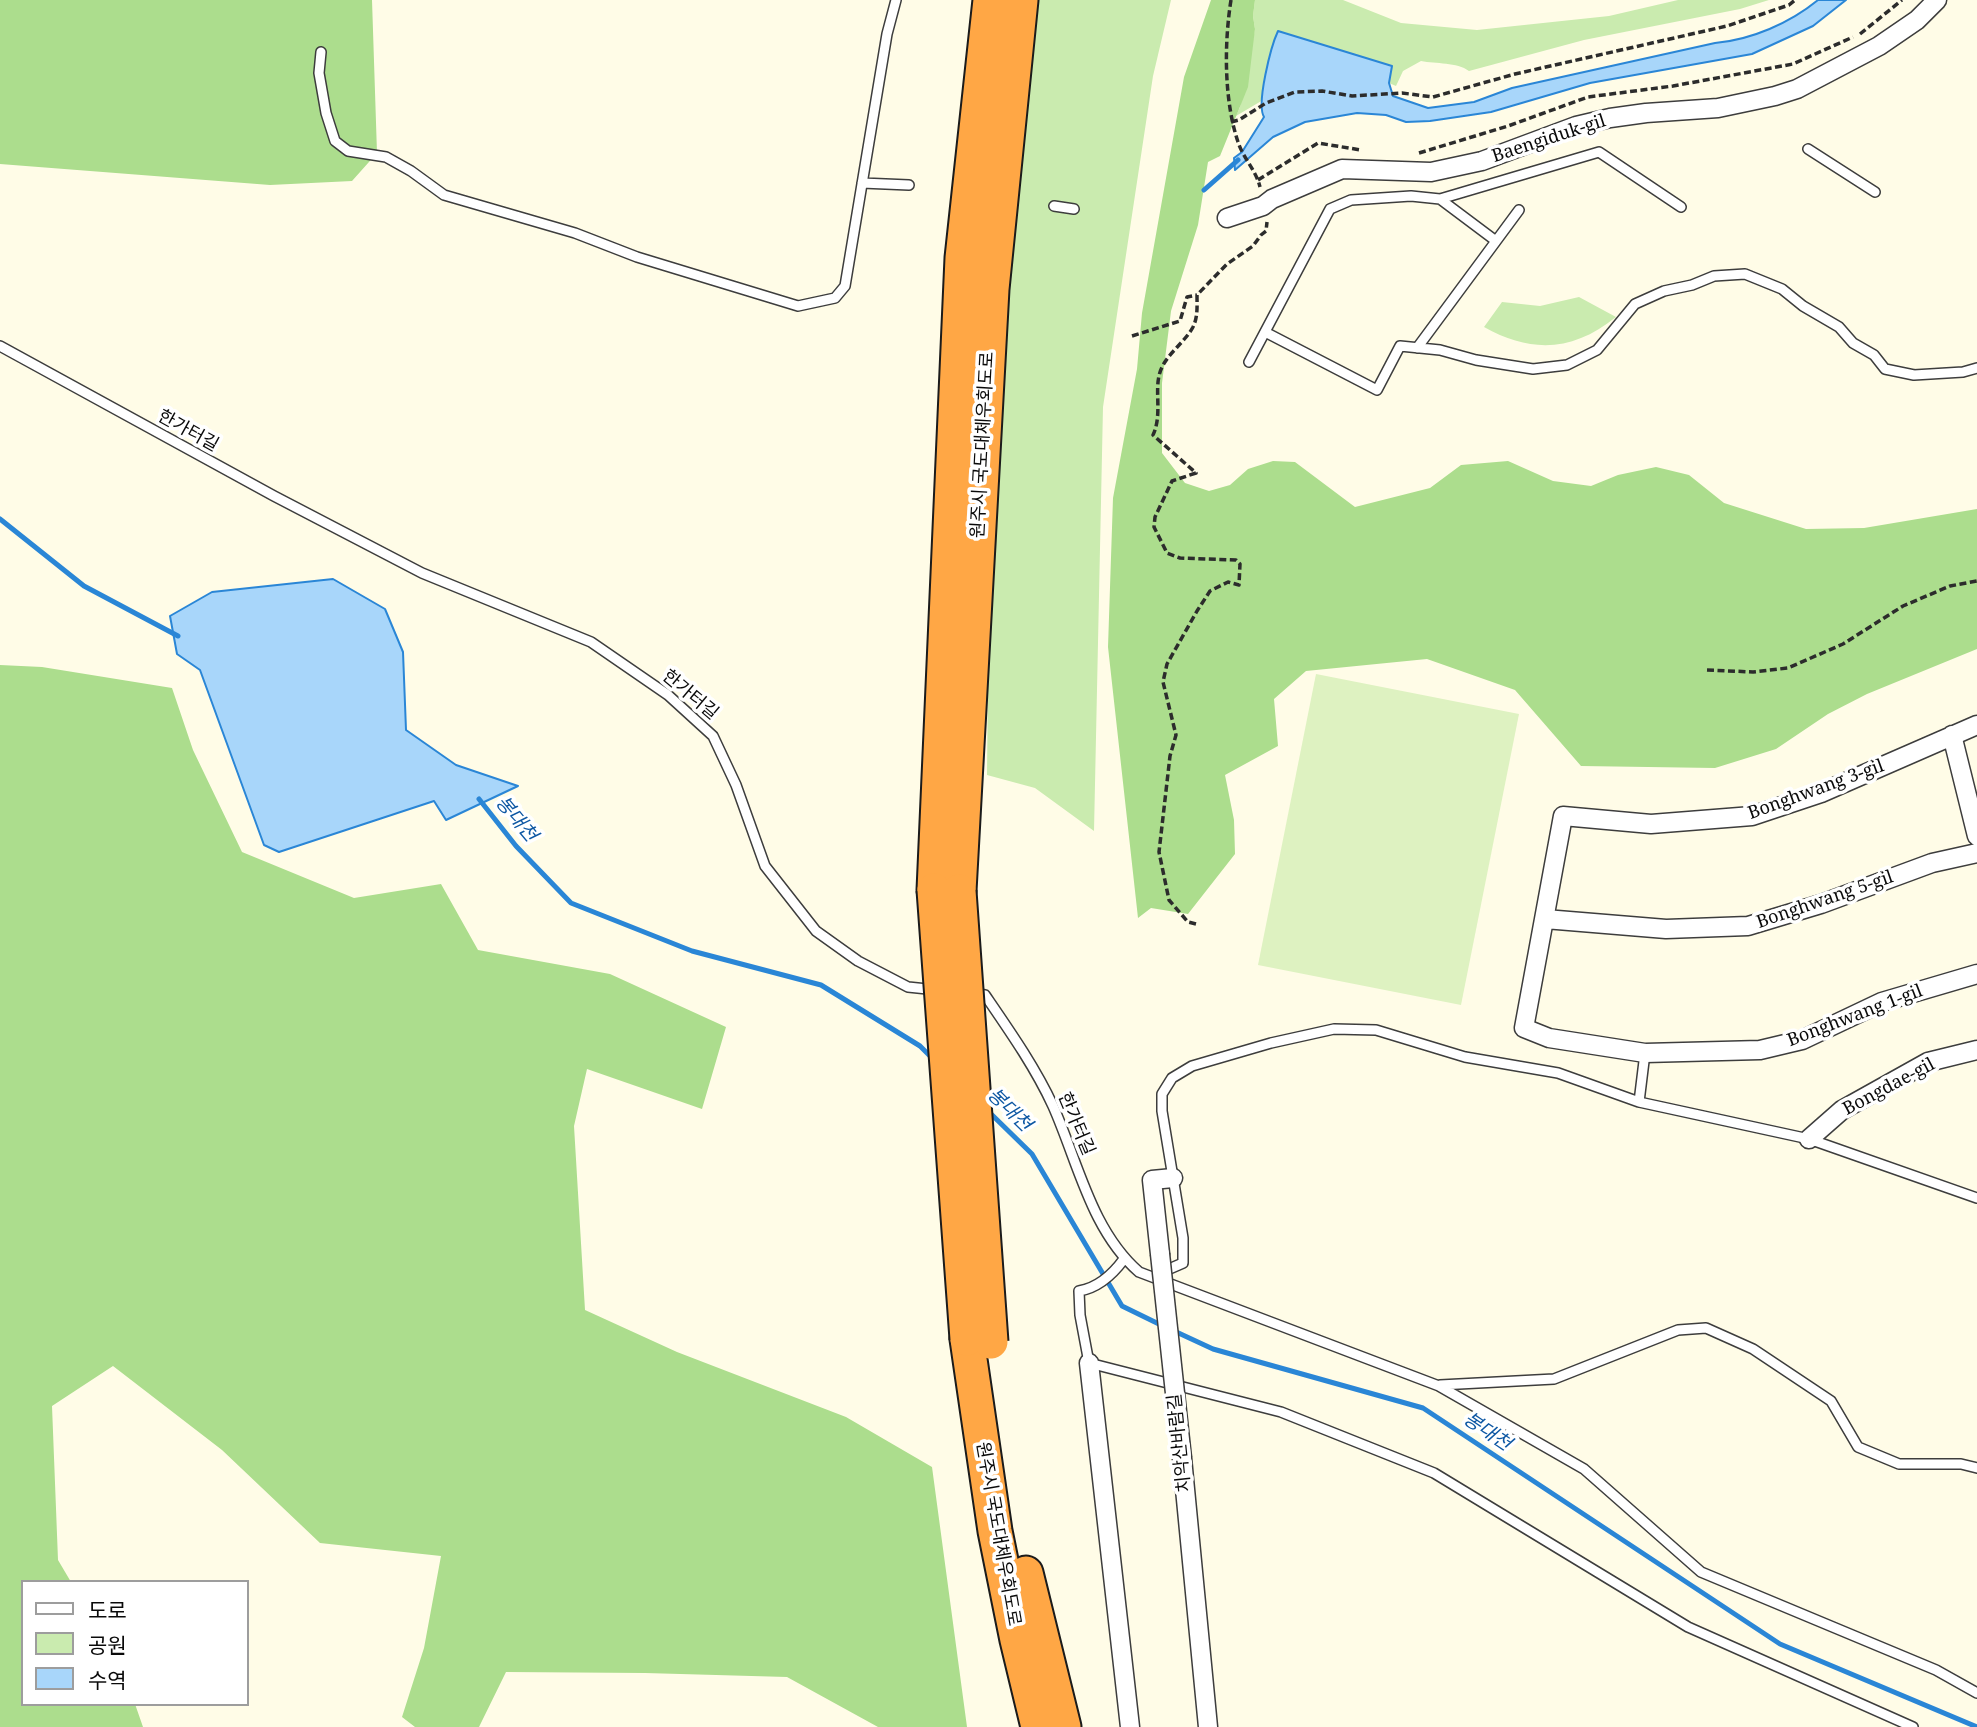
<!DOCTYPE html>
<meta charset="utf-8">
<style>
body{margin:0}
#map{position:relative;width:1977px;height:1727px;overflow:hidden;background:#fffce7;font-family:"Noto Serif","Noto Sans KR",serif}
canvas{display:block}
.legend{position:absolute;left:21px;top:1580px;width:228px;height:126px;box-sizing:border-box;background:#fff;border:2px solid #9d9d9d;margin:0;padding:9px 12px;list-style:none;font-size:21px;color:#0a0a0a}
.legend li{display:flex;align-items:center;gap:14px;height:35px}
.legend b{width:35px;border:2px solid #9d9d9d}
</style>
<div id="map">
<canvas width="1977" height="1727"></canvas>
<ul class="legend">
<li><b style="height:9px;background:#fff"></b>도로</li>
<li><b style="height:19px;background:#caebaf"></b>공원</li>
<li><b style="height:19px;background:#a8d6fa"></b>수역</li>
</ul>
</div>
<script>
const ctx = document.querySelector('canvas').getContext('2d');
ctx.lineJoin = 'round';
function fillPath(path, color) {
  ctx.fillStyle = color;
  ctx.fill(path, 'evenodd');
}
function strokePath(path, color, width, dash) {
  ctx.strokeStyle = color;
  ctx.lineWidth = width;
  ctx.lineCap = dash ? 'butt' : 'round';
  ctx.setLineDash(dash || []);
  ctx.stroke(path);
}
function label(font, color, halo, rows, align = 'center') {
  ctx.font = font + ' "Noto Serif","Noto Sans KR",serif';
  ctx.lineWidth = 7;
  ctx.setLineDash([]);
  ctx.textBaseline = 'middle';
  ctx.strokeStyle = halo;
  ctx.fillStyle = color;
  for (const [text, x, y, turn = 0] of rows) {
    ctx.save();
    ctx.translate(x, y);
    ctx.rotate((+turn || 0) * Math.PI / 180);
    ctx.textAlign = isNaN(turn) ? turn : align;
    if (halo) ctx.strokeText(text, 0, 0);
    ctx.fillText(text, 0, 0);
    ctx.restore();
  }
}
fillPath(new Path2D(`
 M 1030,0 L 1171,0 L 1153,76 L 1103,407 L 1094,831 L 1035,788 L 987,775 L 990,462 Z
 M 1255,0 L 1343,0 L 1401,23 L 1477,30 L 1609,16 L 1678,0 L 1769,0 L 1740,9 L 1584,40 L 1469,71 C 1457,62 1436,64 1421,61 L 1403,71 L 1396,86 L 1389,83 L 1263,100 L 1236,116 L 1240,107 L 1255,29 L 1253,16 Z
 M 1579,297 L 1616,317 C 1574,351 1532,354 1484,327 L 1502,302 L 1540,306 Z`), '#caebaf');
fillPath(new Path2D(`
 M 0,0 L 372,0 L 377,153 L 352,181 L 270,185 L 0,164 Z
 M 1211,0 L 1255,0 L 1253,16 L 1255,29 L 1248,87 L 1220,156 L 1208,162 L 1198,225 L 1171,311 L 1162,383 L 1162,453 L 1185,483 L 1209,491 L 1230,485 L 1248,469 L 1273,461 L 1295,462 L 1355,507 L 1430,488 L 1461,465 L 1508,461 L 1553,481 L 1591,486 L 1618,475 L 1656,467 L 1689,475 L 1724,503 L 1806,529 L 1864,528 L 1977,509 L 1977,649 L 1867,694 L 1828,714 L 1776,749 L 1715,768 L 1581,766 L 1515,690 L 1427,659 L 1306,671 L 1274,699 L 1278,746 L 1225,775 L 1234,820 L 1235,854 L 1188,914 L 1151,908 L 1138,918 L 1108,647 L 1113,498 L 1137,369 L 1142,313 L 1184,77 Z
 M 0,665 L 42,667 L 172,688 L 193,750 L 242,852 L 354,898 L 441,884 L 478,950 L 610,974 L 726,1027 L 702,1109 L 587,1069 L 574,1126 L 585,1310 L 677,1352 L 846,1417 L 932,1467 L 967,1727 L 878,1727 L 787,1677 L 645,1673 L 506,1672 L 479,1727 L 415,1727 L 402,1717 L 424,1648 L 441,1556 L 320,1543 L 222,1450 L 113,1366 L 52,1406 L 58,1560 L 71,1582 L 23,1582 L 23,1704 L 135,1704 L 143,1727 L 0,1727 Z`), '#acdd8d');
fillPath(new Path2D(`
 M 1316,674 L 1519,714 L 1461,1005 L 1258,965 Z`), '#def2c1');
const water = new Path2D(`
 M 1818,0 L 1846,0 L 1813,26 L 1752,54 L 1590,83 L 1491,112 L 1430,121 L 1406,122 L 1386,115 L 1357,113 L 1305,122 L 1273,137 L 1235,170 L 1234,158 L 1242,152 L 1264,117 C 1256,104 1271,46 1278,31 L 1392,66 L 1389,83 L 1393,96 L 1428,108 L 1474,102 L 1512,88 L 1715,43 C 1751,40 1790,23 1818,0 Z
 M 333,579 L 385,609 L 403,652 L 406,730 L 456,765 L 518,786 L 446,820 L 434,801 L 279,852 L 264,845 L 200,670 L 177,654 L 170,616 L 212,592 Z`);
fillPath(water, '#a8d6fa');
strokePath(water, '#2a86d6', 2);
strokePath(new Path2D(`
 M 1204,190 L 1238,160
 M 0,519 L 84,586 L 178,636
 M 479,799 L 516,846 L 571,903 L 692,951 L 821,985 L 920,1046 L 932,1058
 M 988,1111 L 1032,1154 L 1122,1306 L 1163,1326
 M 1172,1330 L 1213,1349 L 1423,1408 L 1780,1644 L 1977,1727`), '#2a86d6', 5);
const lane = new Path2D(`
 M 321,52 L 319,73 L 326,113 L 335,141 L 348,151 L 386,157 L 411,171 L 444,195 L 575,233 L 637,257 L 798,306 L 835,298 L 845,286 L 887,34 L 896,0
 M 1808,149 L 1875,192
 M 862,183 L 909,185
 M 1440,199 L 1496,241
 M 1054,206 L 1074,209
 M 1265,332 L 1377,390 L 1400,346 L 1440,350 L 1476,360 L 1533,369 L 1567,365 L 1597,350 L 1635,304 L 1664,291 L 1692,285 L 1714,276 L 1745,274 L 1782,289 L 1803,306 L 1839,327 L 1853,343 L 1874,355 L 1885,369 L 1914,375 L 1963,372 L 1977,368
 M 0,346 L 274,496 L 422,573 L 591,642 L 668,695 L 713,736 L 736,785 L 765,866 L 816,931 L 858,961 L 908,987 L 937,990
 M 1417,348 L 1519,210
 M 1249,362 L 1330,209 L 1351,200 L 1411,196 L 1440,199 L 1599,152 L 1681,207
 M 971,993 L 985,995 C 1009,1030 1035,1067 1053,1106 C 1078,1162 1091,1230 1139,1272 L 1439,1386 L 1584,1469 L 1701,1572 L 1936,1670 L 1977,1693
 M 1639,1102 L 1645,1053
 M 1124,1259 C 1113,1274 1097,1288 1079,1291 L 1080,1315 L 1089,1363 L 1281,1412 L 1434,1473 L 1688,1627 L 1913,1727
 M 1160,1273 L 1183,1263 L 1183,1238 L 1162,1111 L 1162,1094 L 1172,1078 L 1192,1066 L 1271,1043 L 1334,1029 L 1376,1030 L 1465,1057 L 1558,1073 L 1639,1102 L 1809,1139 L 1977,1198
 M 1440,1385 L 1554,1379 L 1678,1330 L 1706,1328 L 1753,1349 L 1831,1401 L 1858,1447 L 1899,1464 L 1961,1464 L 1977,1468`);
const street = new Path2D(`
 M 1227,218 L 1263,206 L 1272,199 L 1342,169 L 1431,172 L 1482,161 L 1576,126 L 1610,118 L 1646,113 L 1718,108 L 1775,96 L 1797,89 L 1879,46 L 1917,20 L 1937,0
 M 1977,725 L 1821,793 L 1752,816 L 1651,824 L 1563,816 L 1524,1028 L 1549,1038 L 1645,1053 L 1760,1050 L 1802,1040 L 1882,1002 L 1977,974
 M 1952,735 L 1977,836
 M 1545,919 L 1666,929 L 1748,926 L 1821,904 L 1932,863 L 1977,853
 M 1809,1139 L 1842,1110 L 1928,1062 L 1977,1050
 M 1160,1254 L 1152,1180 L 1173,1178
 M 1089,1363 L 1130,1727
 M 1182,1458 L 1208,1727`);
const highway = new Path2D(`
 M 934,890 L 962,258 L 990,0
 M 959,891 L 992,289 L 1021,0
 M 967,1339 L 995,1531 L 1017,1640 L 1038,1727
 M 1026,1573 L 1064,1727`);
strokePath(lane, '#3d3d3d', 12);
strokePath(street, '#3d3d3d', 21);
strokePath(highway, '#1b1b1b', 37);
strokePath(new Path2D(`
 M 1231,0 C 1224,44 1224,100 1238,142 C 1243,158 1256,170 1260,187
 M 1860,34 L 1902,0
 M 1231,122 L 1239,120 L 1266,103 L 1295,92 L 1322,91 L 1352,96 L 1402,93 L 1433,97 L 1515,74 L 1727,26 L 1789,5 L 1795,0
 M 1419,153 L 1508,126 L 1588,97 L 1673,86 L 1793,64 L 1853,37
 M 1258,180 L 1318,143 L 1361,150
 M 1132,336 L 1180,321 L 1187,297 L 1197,295
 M 1707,670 L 1753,672 L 1788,668 L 1843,644 L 1903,606 L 1950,586 L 1977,581
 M 1196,924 L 1188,922 L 1169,900 L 1159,852 L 1170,756 L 1176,735 L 1163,682 L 1167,664 L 1197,611 L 1210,591 L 1228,582 L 1239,585 L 1240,564 L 1236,560 L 1180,558 L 1167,553 L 1154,527 L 1155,517 L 1172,481 L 1196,473 L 1153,435 C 1162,416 1155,393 1159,376 C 1163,356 1184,344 1193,327 C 1198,317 1197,306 1197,295 L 1227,264 L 1253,246 L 1261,235 L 1266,231 L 1267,222`), '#2c2c2c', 3.5, [7, 3.5]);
strokePath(lane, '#fff', 9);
strokePath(street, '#fff', 18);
strokePath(highway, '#ffa745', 33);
const streetBridge = new Path2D(`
 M 1160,1254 L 1182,1458`);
const highwayBridge = new Path2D(`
 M 934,890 L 967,1339
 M 959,891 L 991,1342`);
strokePath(streetBridge, '#3d3d3d', 21, []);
strokePath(highwayBridge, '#1b1b1b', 37, []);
strokePath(streetBridge, '#fff', 18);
strokePath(highwayBridge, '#ffa745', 33);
label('18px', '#0a0a0a', '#fff', [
 ["Baengiduk-gil",1549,139,-18],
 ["한가터길",188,431,29],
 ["원주시 국도대체우회도로",983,445,-87],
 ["한가터길",690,695,40],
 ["Bonghwang 3-gil",1816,790,-20],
 ["Bonghwang 5-gil",1825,900,-19],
 ["Bonghwang 1-gil",1855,1016,-21],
 ["Bongdae-gil",1889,1087,-28],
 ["한가터길",1076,1124,67],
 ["치악산바람길",1180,1443,-96],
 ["원주시 국도대체우회도로",998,1534,80]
]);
label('italic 19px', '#0d57a3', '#fff', [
 ["봉대천",516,819,50],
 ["봉대천",1009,1110,44],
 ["봉대천",1487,1432,34]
]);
</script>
